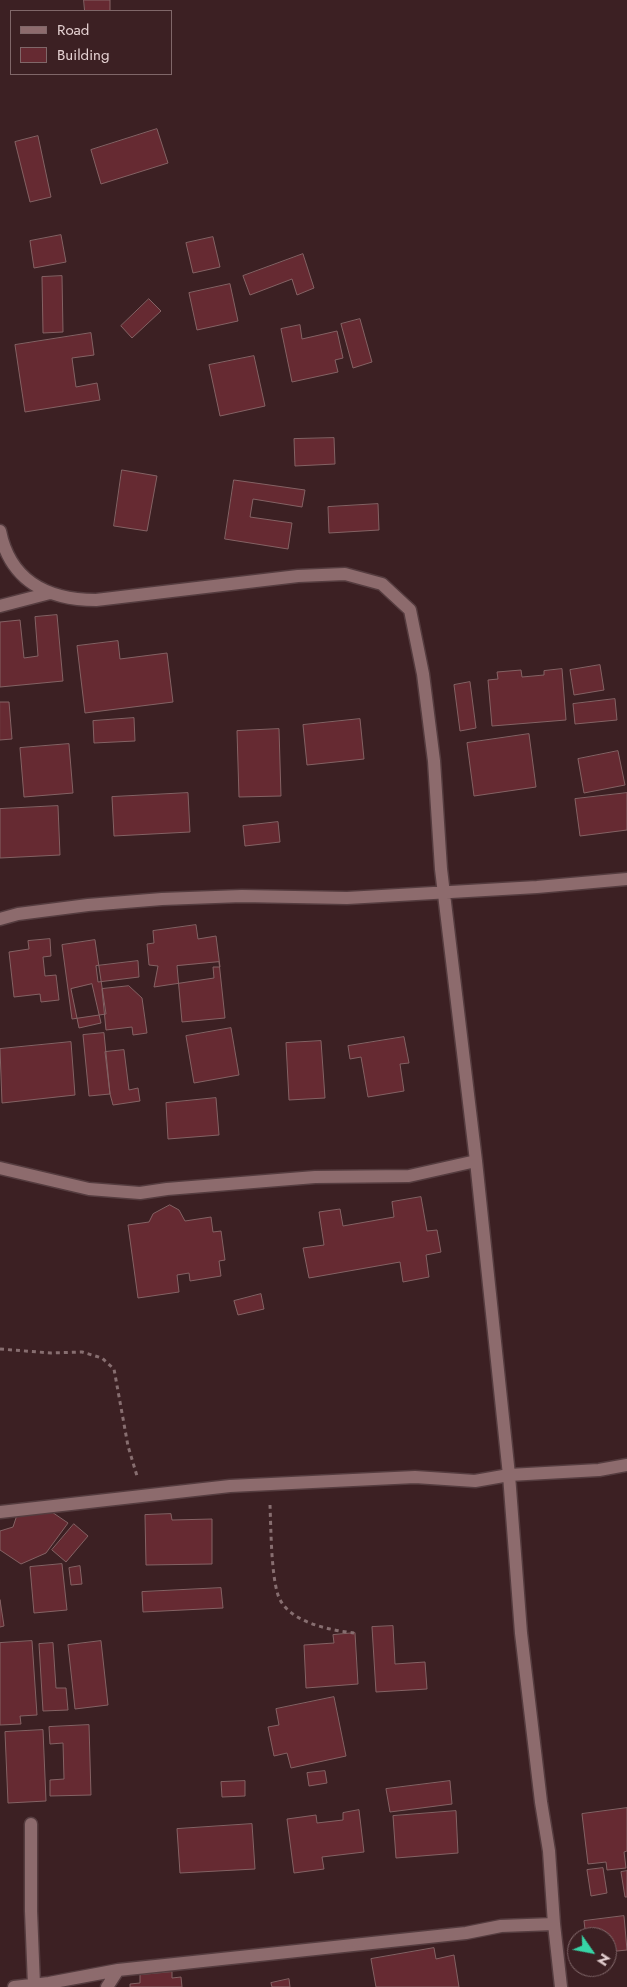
<!DOCTYPE html>
<style>
body{margin:0}
#map{position:relative;width:627px;height:1987px;overflow:hidden;background:#3c2023;font-family:Jost,sans-serif}
canvas{display:block}
.legend{position:absolute;left:10px;top:10px;width:162px;height:65px;box-sizing:border-box;background:#3c2023;border:1px solid #806769;margin:0;padding:6px 9px;list-style:none;font-size:15px;color:#e5d1d2}
.legend li{display:flex;align-items:center;gap:10px;height:25px}
.legend b{width:25px;border:1px solid #806769}
.north{position:absolute;left:567px;top:1927px;width:50px;height:50px;box-sizing:border-box;background:#3c2023;border:1px solid #806769;border-radius:50%;rotate:123deg;font-size:14px;font-weight:700;line-height:20px;text-align:center;color:#e5d1d2}
.north::after{content:'';display:block;margin:auto;width:18px;height:22px;background:#37d4a6;clip-path:polygon(50% 0,100% 100%,50% 72%,0 100%)}
</style>
<div id="map">
<canvas width="627" height="1987"></canvas>
<ul class="legend">
<li><b style="height:6px;background:#8d6b6d"></b>Road</li>
<li><b style="height:14px;background:#662a32"></b>Building</li>
</ul>
<div class="north">N</div>
</div>
<script>
const ctx = document.querySelector('canvas').getContext('2d');
ctx.lineJoin = 'round';
function fillPath(path, color) {
  ctx.fillStyle = color;
  ctx.fill(path, 'evenodd');
}
function strokePath(path, color, width, dash) {
  ctx.strokeStyle = color;
  ctx.lineWidth = width;
  ctx.lineCap = dash ? 'butt' : 'round';
  ctx.setLineDash(dash || []);
  ctx.stroke(path);
}
const building = new Path2D(`
 M 84,0 L 110,0 L 110,11 L 85,11 Z
 M 157,129 L 168,163 L 101,184 L 91,150 Z
 M 38,136 L 51,197 L 30,202 L 15,142 Z
 M 61,235 L 66,262 L 34,268 L 30,241 Z
 M 213,237 L 220,267 L 193,273 L 186,243 Z
 M 303,254 L 314,288 L 297,295 L 292,279 L 250,295 L 243,276 Z
 M 62,276 L 63,332 L 43,333 L 42,277 Z
 M 230,284 L 238,321 L 197,330 L 189,293 Z
 M 149,299 L 161,311 L 132,338 L 121,326 Z
 M 360,319 L 372,362 L 353,368 L 341,324 Z
 M 300,325 L 302,339 L 337,331 L 343,358 L 335,360 L 338,372 L 292,382 L 281,329 Z
 M 91,333 L 94,355 L 72,358 L 76,387 L 97,383 L 100,400 L 25,412 L 15,345 Z
 M 254,356 L 265,406 L 220,416 L 209,365 Z
 M 334,438 L 335,464 L 295,466 L 294,439 Z
 M 122,470 L 157,476 L 147,531 L 114,526 Z
 M 234,480 L 305,490 L 302,507 L 253,499 L 250,517 L 292,523 L 288,549 L 225,539 Z
 M 378,504 L 379,530 L 329,533 L 328,507 Z
 M 57,615 L 63,681 L 0,687 L 0,622 L 20,620 L 24,658 L 38,656 L 35,617 Z
 M 118,641 L 120,659 L 167,653 L 173,702 L 85,713 L 77,646 Z
 M 600,665 L 604,690 L 574,695 L 570,670 Z
 M 562,669 L 566,720 L 492,726 L 488,680 L 498,679 L 497,672 L 521,670 L 522,677 L 544,675 L 544,671 Z
 M 470,682 L 476,728 L 460,731 L 454,685 Z
 M 615,699 L 617,720 L 575,724 L 573,704 Z
 M 0,702 L 9,702 L 12,739 L 0,740 Z
 M 134,718 L 135,741 L 94,743 L 93,721 Z
 M 360,719 L 364,759 L 307,765 L 303,725 Z
 M 279,729 L 281,796 L 239,797 L 237,731 Z
 M 529,734 L 536,787 L 474,796 L 467,743 Z
 M 69,744 L 73,793 L 24,797 L 20,748 Z
 M 618,751 L 625,785 L 584,793 L 578,759 Z
 M 188,793 L 190,832 L 114,836 L 112,797 Z
 M 627,793 L 627,830 L 580,836 L 575,799 Z
 M 58,806 L 60,855 L 0,858 L 0,809 Z
 M 278,822 L 280,842 L 245,846 L 243,826 Z
 M 196,925 L 198,939 L 216,936 L 220,967 L 213,967 L 214,978 L 154,987 L 158,966 L 149,965 L 147,944 L 154,943 L 153,931 Z
 M 50,939 L 51,956 L 43,957 L 45,976 L 56,975 L 59,1000 L 41,1002 L 40,994 L 14,997 L 9,952 L 29,949 L 28,941 Z
 M 95,940 L 106,1014 L 72,1019 L 62,945 Z
 M 138,961 L 139,977 L 98,982 L 96,966 Z
 M 219,962 L 225,1018 L 182,1022 L 177,966 Z
 M 92,984 L 101,1023 L 79,1028 L 71,989 Z
 M 129,986 L 142,998 L 147,1033 L 133,1035 L 132,1027 L 106,1030 L 102,989 Z
 M 231,1028 L 239,1075 L 194,1083 L 186,1036 Z
 M 104,1033 L 110,1094 L 89,1096 L 83,1035 Z
 M 404,1037 L 409,1063 L 400,1064 L 404,1091 L 368,1097 L 361,1057 L 350,1059 L 348,1046 Z
 M 321,1041 L 325,1098 L 289,1100 L 286,1043 Z
 M 71,1042 L 75,1095 L 2,1103 L 0,1049 Z
 M 124,1050 L 129,1090 L 138,1088 L 140,1101 L 113,1105 L 110,1094 L 105,1052 Z
 M 216,1098 L 219,1135 L 168,1139 L 166,1103 Z
 M 421,1197 L 427,1231 L 437,1230 L 441,1252 L 426,1255 L 429,1277 L 403,1282 L 400,1262 L 309,1278 L 303,1248 L 324,1245 L 319,1212 L 340,1209 L 343,1226 L 394,1217 L 392,1202 Z
 M 170,1205 L 179,1210 L 185,1221 L 211,1217 L 213,1232 L 221,1231 L 225,1260 L 219,1261 L 221,1276 L 190,1281 L 189,1273 L 177,1275 L 179,1292 L 138,1298 L 128,1225 L 149,1222 L 153,1214 Z
 M 261,1294 L 264,1309 L 238,1315 L 234,1301 Z
 M 46,1508 L 68,1523 L 46,1553 L 21,1564 L 0,1550 L 0,1531 L 13,1527 L 17,1515 Z
 M 171,1514 L 172,1520 L 212,1519 L 212,1564 L 146,1565 L 145,1515 Z
 M 74,1524 L 88,1536 L 66,1562 L 52,1550 Z
 M 62,1564 L 67,1610 L 34,1613 L 30,1567 Z
 M 80,1566 L 82,1584 L 71,1585 L 69,1568 Z
 M 221,1588 L 223,1608 L 143,1612 L 142,1592 Z
 M 0,1600 L 4,1626 L 0,1627 Z
 M 393,1626 L 395,1664 L 425,1662 L 427,1689 L 376,1692 L 372,1627 Z
 M 355,1633 L 358,1684 L 306,1688 L 304,1645 L 334,1643 L 333,1635 Z
 M 32,1641 L 37,1715 L 20,1716 L 21,1724 L 0,1725 L 0,1643 Z
 M 101,1641 L 108,1705 L 75,1709 L 68,1645 Z
 M 53,1643 L 56,1688 L 66,1688 L 68,1710 L 43,1711 L 39,1644 Z
 M 334,1697 L 346,1756 L 291,1768 L 287,1753 L 274,1756 L 268,1727 L 279,1725 L 276,1709 Z
 M 89,1725 L 91,1795 L 50,1796 L 50,1780 L 64,1779 L 63,1743 L 50,1744 L 49,1727 Z
 M 43,1730 L 46,1801 L 8,1803 L 5,1732 Z
 M 325,1771 L 327,1783 L 309,1786 L 307,1773 Z
 M 245,1781 L 245,1796 L 222,1797 L 221,1782 Z
 M 450,1781 L 452,1804 L 390,1812 L 386,1789 Z
 M 627,1808 L 627,1851 L 624,1852 L 626,1868 L 607,1870 L 606,1862 L 588,1864 L 582,1814 Z
 M 359,1810 L 364,1852 L 322,1857 L 324,1869 L 294,1873 L 287,1819 L 316,1815 L 317,1823 L 343,1820 L 343,1813 Z
 M 456,1811 L 458,1853 L 396,1858 L 393,1816 Z
 M 252,1824 L 255,1869 L 180,1873 L 177,1829 Z
 M 603,1868 L 607,1893 L 591,1896 L 587,1870 Z
 M 627,1871 L 627,1897 L 625,1897 L 621,1872 Z
 M 624,1916 L 627,1950 L 607,1952 L 607,1937 L 586,1937 L 584,1921 Z
 M 434,1948 L 436,1959 L 454,1955 L 459,1987 L 376,1987 L 371,1959 Z
 M 172,1972 L 172,1978 L 181,1977 L 182,1987 L 130,1987 L 130,1984 L 140,1983 L 140,1975 Z
 M 289,1979 L 290,1987 L 272,1987 L 271,1983 Z`);
fillPath(building, '#662a32');
strokePath(building, '#846264', 1);
const minor = new Path2D(`
 M 0,531 C 10,581 48,600 96,600 L 298,576 L 345,574 L 382,584 L 410,610 L 423,674 L 434,761 L 441,869 L 476,1161 L 509,1475 L 521,1633 L 541,1802 L 549,1851 L 554,1924 L 561,1987
 M 0,606 L 50,593
 M 0,919 L 18,914 L 88,905 L 162,899 L 242,896 L 347,898 L 537,887 L 627,879
 M 0,1168 L 89,1189 L 140,1193 L 167,1189 L 315,1177 L 409,1176 L 476,1161
 M 0,1512 L 230,1486 L 415,1477 L 475,1481 L 509,1475 L 599,1470 L 627,1465
 M 31,1824 L 31,1911 L 34,1985
 M 14,1987 L 49,1983 L 118,1970 L 419,1938 L 466,1933 L 501,1926 L 554,1924
 M 107,1987 L 118,1970`);
strokePath(minor, '#553c3f', 15);
strokePath(new Path2D(`
 M 0,1349 L 51,1353 L 82,1352 L 102,1358 L 114,1369 L 128,1446 L 137,1476
 M 270,1505 C 271,1529 271,1573 278,1595 C 287,1622 329,1630 354,1633`), '#876e70', 3, [4, 4]);
strokePath(minor, '#8d6b6d', 12);
</script>
